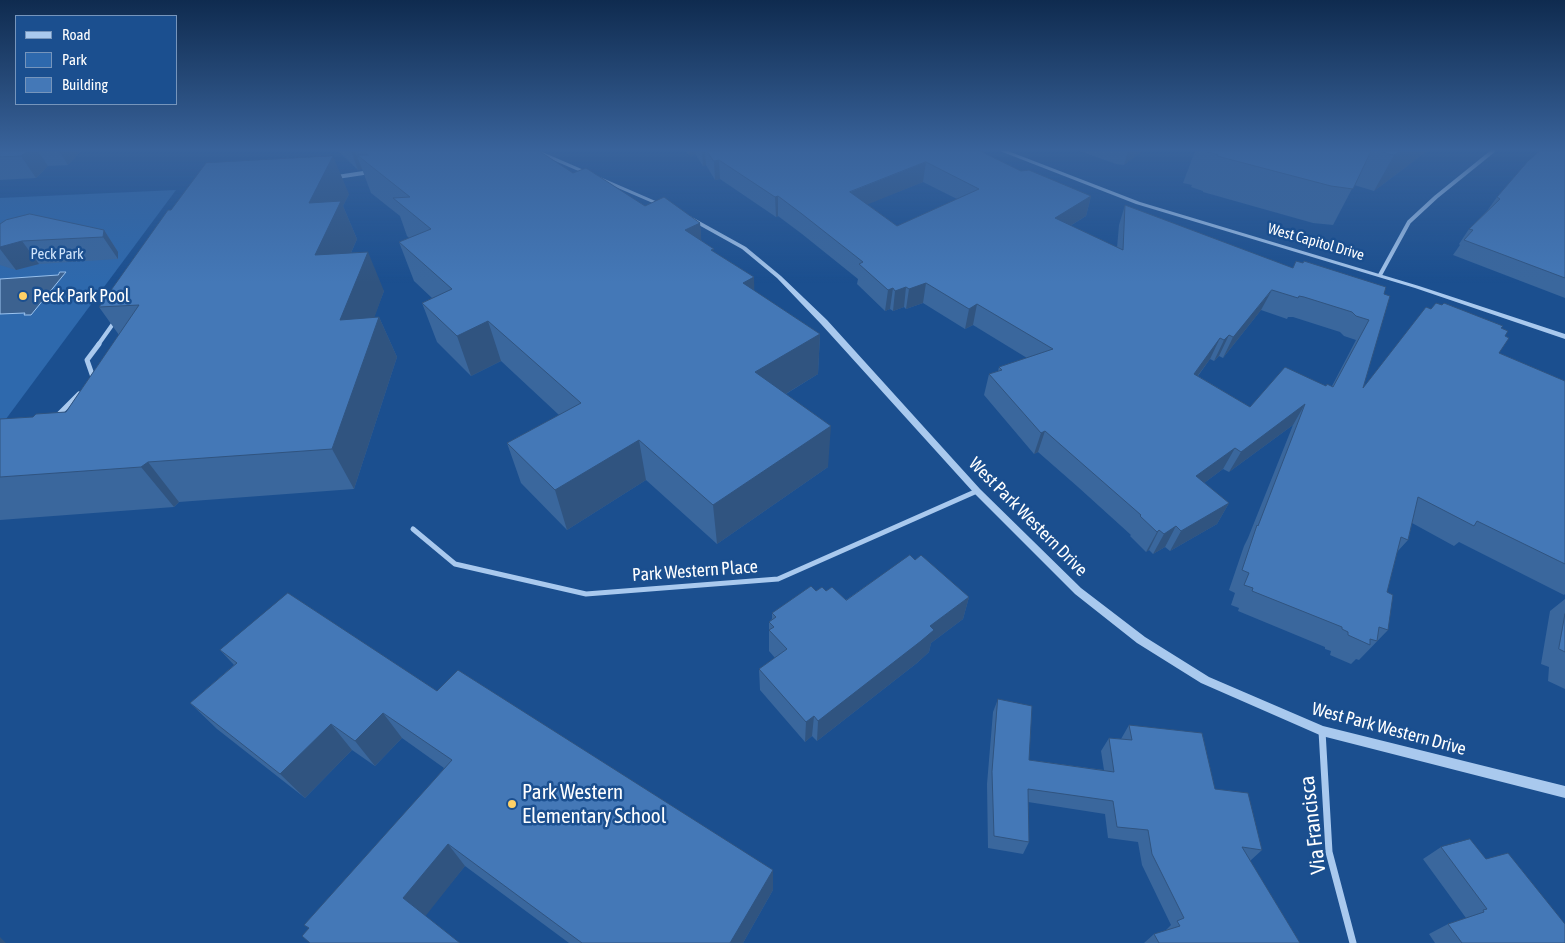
<!DOCTYPE html>
<style>
body{margin:0}
#map{position:relative;width:1565px;height:943px;overflow:hidden;background:#1b4f8f;font-family:"Asap Condensed",sans-serif}
canvas{display:block}
.legend{position:absolute;left:15px;top:15px;width:162px;height:90px;box-sizing:border-box;background:#1b4f8f;border:1px solid #7695bc;margin:0;padding:6px 9px;list-style:none;font-size:15px;color:#fff}
.legend li{display:flex;align-items:center;gap:10px;height:25px}
.legend b{width:25px;border:1px solid #7695bc}
</style>
<div id="map">
<canvas width="1565" height="943"></canvas>
<ul class="legend">
<li><b style="height:6px;background:#a9c9ee"></b>Road</li>
<li><b style="height:14px;background:#2e69ad"></b>Park</li>
<li><b style="height:14px;background:#4478b7"></b>Building</li>
</ul>
</div>
<script>
const ctx = document.querySelector('canvas').getContext('2d');
ctx.lineJoin = 'round';
function fillPath(path, color) {
  ctx.fillStyle = color;
  ctx.fill(path, 'evenodd');
}
function strokePath(path, color, width, dash) {
  ctx.strokeStyle = color;
  ctx.lineWidth = width;
  ctx.lineCap = dash ? 'butt' : 'round';
  ctx.setLineDash(dash || []);
  ctx.stroke(path);
}
function label(font, color, halo, rows, align = 'center') {
  ctx.font = font + ' "Asap Condensed",sans-serif';
  ctx.lineWidth = 5;
  ctx.setLineDash([]);
  ctx.textBaseline = 'middle';
  ctx.strokeStyle = halo;
  ctx.fillStyle = color;
  for (const [text, x, y, turn = 0] of rows) {
    ctx.save();
    ctx.translate(x, y);
    ctx.rotate((+turn || 0) * Math.PI / 180);
    ctx.textAlign = isNaN(turn) ? turn : align;
    if (halo) ctx.strokeText(text, 0, 0);
    ctx.fillText(text, 0, 0);
    ctx.restore();
  }
}
fillPath(new Path2D(`
 M 176,190 L 0,427 L 0,198 Z`), '#2e69ad');
const water = new Path2D(`
 M 60,272 L 66,272 L 31,315 L 24,315 L 25,313 L 0,314 L 0,279 L 58,275 Z`);
fillPath(water, '#3c6290');
strokePath(water, '#9cc4f0', 1);
strokePath(new Path2D(`
 M 337,177 L 370,172
 M 1380,275 L 1409,222 L 1436,197 L 1493,151
 M 98,345 L 115,321`), '#a9c9ee', 4);
strokePath(new Path2D(`
 M 94,380 L 87,360 L 99,344
 M 55,418 L 79,394
 M 413,529 L 455,564 L 586,594 L 778,579 L 977,491`), '#a9c9ee', 5);
strokePath(new Path2D(`
 M 1322,731 L 1329,852 L 1353,943`), '#a9c9ee', 7);
fillPath(new Path2D(`
 M 532,151 L 540,151 L 667,206 L 662,207 Z
 M 1000,151 L 1008,151 L 1140,202 L 1419,286 L 1565,334 L 1565,339 L 1415,288 L 1136,204 Z
 M 690,216 L 746,247 L 781,276 L 827,320 L 980,489 L 1081,588 L 1145,637 L 1209,677 L 1323,726 L 1565,786 L 1565,798 L 1322,736 L 1201,683 L 1137,643 L 1075,594 L 974,493 L 821,324 L 777,278 L 742,249 L 688,219 L 687,218 Z`), '#a9c9ee');
fillPath(new Path2D(`
 M 0,151 L 81,151 L 68,165 L 48,166 L 36,178 L 0,180 Z
 M 338,151 L 539,151 L 573,173 L 645,206 L 700,223 L 701,240 L 754,291 L 820,334 L 818,374 L 786,394 L 828,467 L 717,544 L 646,480 L 567,530 L 521,483 L 507,443 L 559,415 L 501,361 L 471,376 L 437,342 L 422,303 L 432,298 L 414,281 L 399,242 L 409,238 L 407,236 L 400,216 L 371,193 L 362,169 L 358,170 Z
 M 686,151 L 980,151 L 1021,171 L 1091,196 L 1086,216 L 1070,226 L 1117,248 L 1119,225 L 1125,205 L 1292,268 L 1384,294 L 1363,388 L 1431,309 L 1501,328 L 1505,336 L 1499,353 L 1565,381 L 1565,594 L 1564,595 L 1459,542 L 1454,546 L 1412,523 L 1408,540 L 1397,552 L 1387,592 L 1388,630 L 1359,660 L 1356,659 L 1351,664 L 1330,655 L 1331,651 L 1325,649 L 1325,647 L 1238,611 L 1239,608 L 1231,605 L 1235,593 L 1229,590 L 1244,546 L 1248,538 L 1293,425 L 1229,472 L 1223,469 L 1204,483 L 1229,503 L 1217,524 L 1170,551 L 1165,547 L 1153,554 L 1149,550 L 1146,552 L 1130,536 L 1131,535 L 1078,487 L 1038,452 L 1034,454 L 984,395 L 989,374 L 998,371 L 999,367 L 1027,358 L 973,325 L 965,329 L 923,303 L 906,309 L 904,307 L 893,311 L 890,309 L 885,311 L 857,284 L 858,279 L 802,234 L 778,216 L 776,217 L 720,179 L 715,180 L 706,165 L 703,166 L 696,155 L 689,156 ZM 923,182 L 957,199 L 897,226 L 867,204 ZM 1261,310 L 1287,319 L 1288,317 L 1293,317 L 1340,332 L 1344,336 L 1356,340 L 1332,386 L 1326,386 L 1250,407 L 1198,376 L 1210,359 L 1214,361 L 1219,356 L 1223,358 Z
 M 1079,151 L 1142,151 L 1124,165 L 1116,164 Z
 M 1195,151 L 1427,151 L 1374,191 L 1354,185 L 1333,225 L 1313,223 L 1203,192 L 1203,191 L 1191,187 L 1192,185 L 1183,183 Z
 M 1565,151 L 1565,298 L 1453,255 L 1460,245 L 1459,244 L 1469,229 L 1487,211 L 1497,197 Z
 M 349,194 L 343,206 L 357,239 L 351,253 L 384,291 L 374,317 L 379,317 L 397,357 L 354,489 L 179,502 L 174,507 L 0,520 L 0,419 L 33,417 L 66,412 L 119,335 L 99,307 L 171,210 Z
 M 0,224 L 104,230 L 118,252 L 118,259 L 39,264 L 16,270 L 0,265 Z
 M 915,560 L 969,597 L 963,619 L 931,643 L 929,652 L 917,663 L 817,741 L 812,736 L 805,742 L 760,690 L 759,669 L 775,658 L 769,651 L 769,622 L 772,619 L 772,613 L 816,591 L 826,591 L 846,600 Z
 M 1565,599 L 1565,689 L 1548,681 L 1549,667 L 1541,664 L 1550,611 Z
 M 220,650 L 437,691 L 773,870 L 773,890 L 743,943 L 569,943 L 465,866 L 425,915 L 310,943 L 444,768 L 402,738 L 375,766 L 352,750 L 305,798 L 217,729 L 190,703 L 234,665 Z
 M 998,699 L 1029,760 L 1104,770 L 1101,751 L 1109,738 L 1121,739 L 1129,725 L 1215,789 L 1262,850 L 1250,861 L 1300,943 L 1144,943 L 1154,934 L 1165,931 L 1171,925 L 1142,865 L 1138,842 L 1108,838 L 1105,814 L 1028,802 L 1029,842 L 1023,854 L 988,848 L 987,784 L 993,712 Z
 M 1441,847 L 1486,859 L 1565,943 L 1435,943 L 1429,934 L 1448,924 L 1466,918 L 1423,859 Z`), '#3a679d');
fillPath(new Path2D(`
 M 27,151 L 38,151 L 48,166 L 36,178 L 21,156 Z
 M 59,151 L 81,151 L 68,165 Z
 M 351,151 L 355,151 L 362,169 L 358,170 Z
 M 689,151 L 696,151 L 696,155 L 689,156 Z
 M 702,151 L 705,151 L 706,165 L 703,166 Z
 M 1128,151 L 1142,151 L 1124,165 Z
 M 1400,151 L 1427,151 L 1374,191 L 1394,155 Z
 M 333,156 L 349,194 L 343,206 L 357,239 L 333,294 L 315,255 L 309,203 Z
 M 719,160 L 720,179 L 715,180 L 714,161 Z
 M 926,162 L 923,182 L 849,212 L 850,192 Z
 M 778,196 L 778,216 L 776,217 L 775,197 Z
 M 1091,196 L 1086,216 L 1050,238 L 1055,218 Z
 M 700,223 L 703,262 L 685,230 Z
 M 104,230 L 118,252 L 118,259 L 103,237 Z
 M 22,241 L 39,264 L 16,270 L 0,249 L 0,247 Z
 M 368,252 L 384,291 L 359,360 L 340,320 Z
 M 754,277 L 755,317 L 743,283 Z
 M 926,283 L 923,303 L 906,309 L 909,289 Z
 M 906,287 L 904,307 L 893,311 L 895,291 Z
 M 893,288 L 890,309 L 885,311 L 888,290 Z
 M 1272,290 L 1261,310 L 1223,358 L 1233,337 Z
 M 977,304 L 973,325 L 965,329 L 969,309 Z
 M 379,317 L 397,357 L 354,489 L 332,449 Z
 M 488,321 L 501,361 L 471,376 L 457,336 Z
 M 820,334 L 818,374 L 756,412 L 755,372 Z
 M 1229,335 L 1219,356 L 1214,361 L 1224,340 Z
 M 1220,338 L 1210,359 L 1184,394 L 1194,374 Z
 M 1305,404 L 1293,425 L 1229,472 L 1241,452 Z
 M 831,426 L 828,467 L 717,544 L 713,505 Z
 M 1045,431 L 1038,452 L 1034,454 L 1041,433 Z
 M 639,440 L 646,480 L 567,530 L 555,490 Z
 M 1235,448 L 1223,469 L 1185,497 L 1196,476 Z
 M 148,462 L 179,502 L 174,507 L 141,467 Z
 M 1229,503 L 1217,524 L 1170,551 L 1181,531 Z
 M 1176,526 L 1165,547 L 1153,554 L 1164,534 Z
 M 1159,530 L 1149,550 L 1146,552 L 1157,532 Z
 M 969,597 L 963,619 L 931,643 L 929,652 L 917,663 L 817,741 L 818,721 L 930,626 Z
 M 383,713 L 402,738 L 375,766 L 355,741 Z
 M 814,716 L 812,736 L 805,742 L 806,722 Z
 M 331,724 L 352,750 L 305,798 L 280,774 Z
 M 448,844 L 465,866 L 424,918 L 403,898 Z
 M 773,870 L 773,890 L 743,943 L 730,943 Z
 M 0,937 L 6,943 L 0,943 Z`), '#305480');
const building = new Path2D(`
 M 0,151 L 27,151 L 21,156 L 0,157 Z
 M 364,151 L 539,151 L 573,173 L 586,168 L 645,206 L 664,197 L 700,223 L 685,230 L 714,249 L 711,250 L 754,277 L 743,283 L 820,334 L 755,372 L 831,426 L 713,505 L 639,440 L 555,490 L 507,443 L 581,403 L 488,321 L 457,336 L 422,303 L 452,289 L 399,242 L 431,229 L 393,198 L 410,197 L 357,155 L 368,155 Z
 M 707,151 L 980,151 L 1021,171 L 1029,170 L 1091,196 L 1055,218 L 1123,250 L 1125,205 L 1293,268 L 1296,261 L 1303,263 L 1304,261 L 1386,287 L 1384,294 L 1390,296 L 1363,388 L 1426,307 L 1431,309 L 1436,303 L 1442,305 L 1444,303 L 1503,326 L 1501,328 L 1508,331 L 1505,336 L 1509,338 L 1499,353 L 1565,381 L 1565,564 L 1477,521 L 1474,526 L 1418,497 L 1408,540 L 1401,537 L 1387,592 L 1393,595 L 1388,630 L 1379,627 L 1377,641 L 1370,639 L 1370,645 L 1348,635 L 1348,632 L 1342,629 L 1342,627 L 1252,591 L 1253,588 L 1244,585 L 1249,573 L 1242,570 L 1257,525 L 1258,526 L 1305,404 L 1241,452 L 1235,448 L 1196,476 L 1229,503 L 1181,531 L 1176,526 L 1164,534 L 1159,530 L 1157,532 L 1140,516 L 1141,515 L 1086,467 L 1045,431 L 1041,433 L 989,374 L 1002,370 L 999,367 L 1053,349 L 977,304 L 969,309 L 926,283 L 909,289 L 906,287 L 895,291 L 893,288 L 888,290 L 859,264 L 863,262 L 802,214 L 778,196 L 775,197 L 719,160 L 714,161 ZM 926,162 L 979,189 L 897,226 L 850,192 ZM 1272,290 L 1298,298 L 1299,296 L 1304,297 L 1352,312 L 1356,316 L 1369,320 L 1333,387 L 1327,384 L 1326,386 L 1285,367 L 1250,407 L 1194,374 L 1220,338 L 1224,340 L 1229,335 L 1233,337 Z
 M 1205,151 L 1371,151 L 1353,189 L 1331,186 L 1217,156 L 1218,155 Z
 M 1379,151 L 1400,151 L 1394,155 Z
 M 1540,151 L 1565,151 L 1565,278 L 1464,240 L 1473,230 L 1469,229 L 1500,199 L 1497,197 L 1528,161 Z
 M 333,156 L 309,203 L 341,201 L 315,255 L 368,252 L 340,320 L 379,317 L 332,449 L 148,462 L 141,467 L 0,477 L 0,419 L 33,417 L 36,414 L 66,412 L 139,305 L 99,307 L 168,210 L 171,210 L 206,163 Z
 M 30,214 L 104,230 L 103,237 L 22,241 L 0,247 L 0,224 L 6,220 Z
 M 910,555 L 915,560 L 921,555 L 969,597 L 930,626 L 934,630 L 921,641 L 818,721 L 814,716 L 806,722 L 759,669 L 787,649 L 769,630 L 774,627 L 769,622 L 776,617 L 772,613 L 811,586 L 816,591 L 822,587 L 826,591 L 832,587 L 846,600 Z
 M 288,593 L 437,691 L 458,670 L 773,870 L 730,943 L 582,943 L 448,844 L 403,898 L 460,943 L 310,943 L 302,936 L 309,928 L 304,925 L 452,760 L 383,713 L 355,741 L 331,724 L 280,774 L 190,703 L 237,663 L 220,650 Z
 M 1565,614 L 1565,652 L 1559,649 Z
 M 998,699 L 1032,706 L 1029,760 L 1114,772 L 1109,738 L 1132,740 L 1129,725 L 1202,733 L 1215,789 L 1248,793 L 1262,850 L 1242,847 L 1300,943 L 1159,943 L 1154,934 L 1180,926 L 1177,921 L 1184,918 L 1152,854 L 1148,830 L 1117,827 L 1113,801 L 1028,789 L 1029,842 L 994,836 L 992,772 Z
 M 1470,839 L 1486,859 L 1508,853 L 1565,924 L 1565,943 L 1462,943 L 1448,924 L 1484,912 L 1483,910 L 1487,909 L 1441,847 Z`);
fillPath(building, '#4478b7');
strokePath(building, '#305480', 1);
const sky = ctx.createLinearGradient(0, 0, 0, 283);
sky.addColorStop(0, '#0f2b4f');
sky.addColorStop(0.53, '#39639b');
sky.addColorStop(1, '#39639b00');
ctx.fillStyle = sky;
ctx.fillRect(0, 0, 1565, 283);
for (const [x, y, r, color] of [
 [23,296,5,"#ffd166"],
 [512,804,5,"#ffd166"]
]) {
  const dot = new Path2D();
  dot.arc(x, y, r, 0, 2 * Math.PI);
  ctx.fillStyle = color;
  ctx.fill(dot);
  strokePath(dot, '#1b4f8f', 2);
}
label('15px', '#fff', '#1b4f8f', [
 ["West Capitol Drive",1316,242,16]
]);
label('15px', '#cfe3fa', '#1b4f8f', [
 ["Peck Park",57,254]
]);
label('18px', '#fff', '#1b4f8f', [
 ["Peck Park Pool",33,296]
], 'left');
label('18px', '#fff', '#1b4f8f', [
 ["West Park Western Drive",1028,517,45],
 ["Park Western Place",695,571,-4],
 ["West Park Western Drive",1389,729,15]
]);
label('21px', '#fff', '#1b4f8f', [
 ["Park Western",522,792],
 ["Elementary School",522,816]
], 'left');
label('21px', '#fff', '#1b4f8f', [
 ["Via Francisca",1313,825,-97]
]);
</script>
